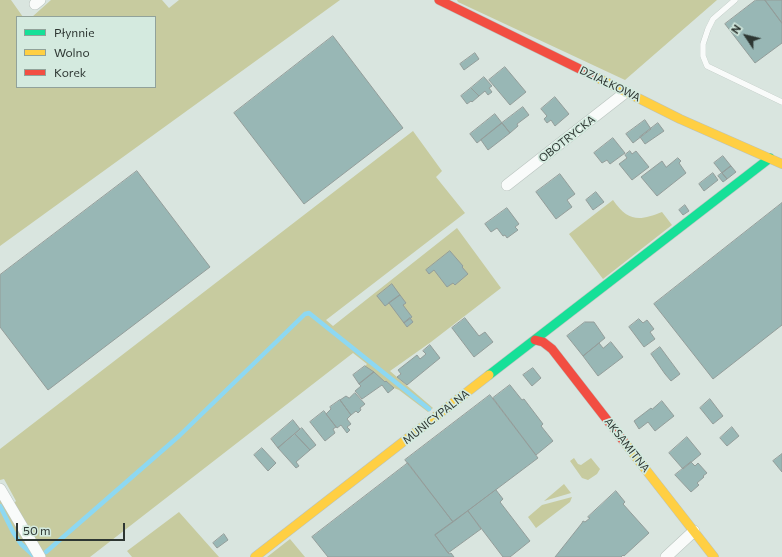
<!DOCTYPE html>
<meta charset="utf-8">
<style>
body{margin:0}
#map{position:relative;width:782px;height:557px;overflow:hidden;background:#d9e5df;font-family:Commissioner,sans-serif}
canvas{display:block}
.legend{position:absolute;left:16px;top:16px;width:140px;height:72px;box-sizing:border-box;background:#d4eadf;border:1px solid #91a29a;margin:0;padding:5px 7px;list-style:none;font-size:12px;color:#2d3632}
.legend li{display:flex;align-items:center;gap:8px;height:20px}
.legend b{width:20px;border:1px solid #91a29a}
.north{position:absolute;left:726px;top:16px;width:40px;height:40px;-webkit-text-stroke:3px #d4eadf;paint-order:stroke;rotate:305deg;font-size:11px;font-weight:700;line-height:16px;text-align:center;color:#2d3632}
.north::after{content:'';display:block;margin:auto;width:14px;height:18px;background:#2d3632;clip-path:polygon(50% 0,100% 100%,50% 72%,0 100%)}
.scale{position:absolute;left:16px;top:523px;width:109px;height:18px;box-sizing:border-box;border:2px solid #2d3632;border-top:0;padding-left:5px;font-size:12px;line-height:14px;white-space:nowrap;color:#2d3632;-webkit-text-stroke:3px #d4eadf;paint-order:stroke}
</style>
<div id="map">
<canvas width="782" height="557"></canvas>
<ul class="legend">
<li><b style="height:5px;background:#16e098"></b>Płynnie</li>
<li><b style="height:5px;background:#ffcf43"></b>Wolno</li>
<li><b style="height:5px;background:#f24e42"></b>Korek</li>
</ul>
<div class="north">N</div>
<div class="scale">50 m</div>
</div>
<script>
const ctx = document.querySelector('canvas').getContext('2d');
ctx.lineJoin = 'round';
function fillPath(path, color) {
  ctx.fillStyle = color;
  ctx.fill(path, 'evenodd');
}
function strokePath(path, color, width, dash) {
  ctx.strokeStyle = color;
  ctx.lineWidth = width;
  ctx.lineCap = dash ? 'butt' : 'round';
  ctx.setLineDash(dash || []);
  ctx.stroke(path);
}
function label(font, color, halo, rows, align = 'center') {
  ctx.font = font + ' Commissioner,sans-serif';
  ctx.lineWidth = 3.5;
  ctx.setLineDash([]);
  ctx.textBaseline = 'middle';
  ctx.strokeStyle = halo;
  ctx.fillStyle = color;
  for (const [text, x, y, turn = 0] of rows) {
    ctx.save();
    ctx.translate(x, y);
    ctx.rotate((+turn || 0) * Math.PI / 180);
    ctx.textAlign = isNaN(turn) ? turn : align;
    if (halo) ctx.strokeText(text, 0, 0);
    ctx.fillText(text, 0, 0);
    ctx.restore();
  }
}
fillPath(new Path2D(`
 M 0,0 L 11,0 L 23,17 L 17,17 L 17,87 L 155,87 L 155,17 L 32,17 L 51,0 L 162,0 L 169,8 L 179,0 L 340,0 L 0,246 Z
 M 457,0 L 717,0 L 625,80 L 458,2 Z
 M 413,131 L 442,171 L 436,177 L 465,213 L 326,320 L 333,326 L 457,228 L 501,288 L 431,342 L 390,371 L 433,408 L 428,412 L 399,390 L 394,388 L 386,381 L 385,382 L 365,366 L 367,364 L 353,353 L 90,557 L 44,557 L 14,503 L 16,501 L 4,479 L 0,480 L 0,449 Z
 M 613,200 C 628,222 640,221 662,212 L 672,225 L 603,279 L 569,234 Z
 M 574,458 L 578,464 L 581,465 L 591,458 L 600,469 L 597,474 L 588,480 L 582,478 L 570,461 Z
 M 564,484 L 571,493 L 544,501 Z
 M 0,497 L 35,557 L 0,557 Z
 M 572,497 L 570,502 L 536,528 L 528,517 L 542,505 Z
 M 179,512 L 219,557 L 132,557 L 127,551 Z
 M 290,539 L 305,557 L 267,557 Z`), '#c7cb9f');
strokePath(new Path2D(`
 M 0,506 L 13,532 L 21,544 L 35,557
 M 46,552 L 179,436 L 305,314 L 309,313 L 429,409`), '#8dd8f2', 4.5);
const building = new Path2D(`
 M 756,0 L 765,0 L 782,23 L 782,43 L 755,63 L 725,24 Z
 M 765,0 L 782,0 L 782,23 Z
 M 333,36 L 403,128 L 304,204 L 234,113 Z
 M 475,53 L 479,59 L 464,70 L 460,64 Z
 M 505,67 L 526,92 L 510,105 L 489,80 Z
 M 484,77 L 492,86 L 489,88 L 492,92 L 488,95 L 485,91 L 479,96 L 471,88 Z
 M 471,88 L 479,96 L 472,102 L 471,101 L 467,104 L 461,96 Z
 M 555,97 L 569,114 L 555,126 L 551,120 L 547,123 L 544,119 L 547,116 L 541,109 Z
 M 523,107 L 529,115 L 517,124 L 518,126 L 510,133 L 502,123 Z
 M 495,114 L 502,123 L 477,143 L 470,134 Z
 M 645,120 L 651,129 L 633,143 L 626,134 Z
 M 502,123 L 510,133 L 488,150 L 481,140 Z
 M 658,123 L 664,131 L 645,144 L 640,137 Z
 M 613,138 L 625,153 L 610,164 L 607,160 L 602,163 L 594,153 Z
 M 630,151 L 632,154 L 636,151 L 649,167 L 632,180 L 619,164 L 627,158 L 625,155 Z
 M 723,156 L 731,166 L 722,173 L 714,163 Z
 M 678,158 L 681,161 L 679,163 L 686,173 L 657,196 L 641,177 L 662,161 L 666,167 Z
 M 731,166 L 736,172 L 727,179 L 722,173 Z
 M 137,171 L 210,267 L 48,390 L 0,327 L 0,275 Z
 M 713,173 L 718,180 L 704,191 L 699,184 Z
 M 722,173 L 727,179 L 723,182 L 718,176 Z
 M 560,174 L 575,194 L 567,200 L 572,207 L 556,219 L 536,192 Z
 M 596,192 L 604,202 L 593,210 L 586,200 Z
 M 782,203 L 782,325 L 713,379 L 654,304 Z
 M 685,205 L 689,211 L 683,215 L 679,210 Z
 M 507,208 L 519,224 L 515,227 L 518,230 L 507,238 L 505,235 L 503,236 L 497,228 L 491,232 L 485,224 Z
 M 450,251 L 463,266 L 462,267 L 468,274 L 455,285 L 453,283 L 447,287 L 434,270 L 429,274 L 426,270 Z
 M 392,284 L 400,295 L 385,306 L 377,296 Z
 M 400,295 L 406,303 L 403,305 L 412,317 L 404,323 L 389,303 Z
 M 410,318 L 413,322 L 407,327 L 404,323 Z
 M 465,318 L 479,336 L 485,332 L 493,342 L 474,357 L 452,328 Z
 M 639,319 L 643,323 L 647,320 L 654,329 L 650,332 L 655,339 L 644,347 L 629,327 Z
 M 585,322 L 594,322 L 605,338 L 583,356 L 567,336 Z
 M 611,342 L 623,357 L 598,376 L 583,356 L 599,343 L 603,348 Z
 M 430,345 L 440,358 L 407,385 L 397,377 L 401,374 L 398,370 L 417,355 L 420,359 L 426,354 L 423,351 Z
 M 660,347 L 680,374 L 671,381 L 665,374 L 651,354 Z
 M 365,366 L 374,372 L 359,384 L 353,375 Z
 M 533,368 L 541,378 L 532,386 L 523,375 Z
 M 374,372 L 385,382 L 386,381 L 394,388 L 388,393 L 382,385 L 362,399 L 355,391 L 361,386 L 359,384 Z
 M 510,385 L 522,400 L 524,399 L 543,424 L 541,426 L 553,441 L 536,455 L 493,398 Z
 M 355,393 L 365,404 L 360,408 L 361,410 L 358,413 L 356,411 L 351,415 L 340,400 L 346,396 L 349,398 Z
 M 490,395 L 538,458 L 453,522 L 405,460 Z
 M 710,399 L 723,416 L 713,424 L 700,408 Z
 M 340,400 L 351,415 L 347,419 L 351,424 L 347,427 L 350,430 L 347,433 L 341,425 L 337,428 L 326,414 L 331,409 L 330,407 Z
 M 662,401 L 674,416 L 655,431 L 648,422 L 639,429 L 634,421 L 651,408 L 652,409 Z
 M 324,411 L 336,427 L 333,429 L 335,433 L 325,441 L 310,422 Z
 M 293,420 L 300,429 L 278,448 L 271,439 Z
 M 732,427 L 739,436 L 727,446 L 720,438 Z
 M 302,428 L 316,445 L 310,450 L 295,434 Z
 M 295,434 L 310,450 L 296,462 L 299,466 L 296,468 L 278,448 Z
 M 687,437 L 701,454 L 683,469 L 669,453 Z
 M 262,448 L 276,463 L 268,471 L 254,455 Z
 M 782,454 L 782,472 L 773,461 Z
 M 691,462 L 695,466 L 698,463 L 707,473 L 703,476 L 704,477 L 697,483 L 699,485 L 691,492 L 675,475 Z
 M 408,463 L 453,522 L 435,535 L 449,554 L 451,553 L 454,557 L 328,557 L 312,537 Z
 M 496,490 L 503,499 L 500,502 L 530,541 L 510,557 L 503,557 L 468,511 Z
 M 616,491 L 625,502 L 623,504 L 649,533 L 624,556 L 623,555 L 621,557 L 555,557 L 582,523 L 583,521 L 585,522 L 590,518 L 588,517 Z
 M 468,511 L 481,529 L 448,553 L 435,535 Z
 M 224,534 L 228,540 L 217,548 L 213,543 Z`);
fillPath(building, '#98b7b5');
strokePath(building, '#939d9a', 1);
const lane = new Path2D(`
 M 735,0 L 713,19 L 708,29 L 703,44 L 703,56 L 707,66 L 782,102`);
const street = new Path2D(`
 M 35,4 L 40,0
 M 507,185 L 626,92
 M 0,489 L 40,557
 M 666,557 L 694,531`);
const fast = new Path2D(`
 M 489,375 L 770,158`);
const slow = new Path2D(`
 M 594,76 L 680,119 L 782,164
 M 625,443 L 714,557
 M 255,557 L 489,375`);
const jam = new Path2D(`
 M 439,0 L 594,76
 M 535,340 L 543,342 L 552,349 L 625,443`);
strokePath(lane, '#b9c3be', 6);
strokePath(street, '#b9c3be', 12);
strokePath(fast, '#b9c3be', 10);
strokePath(slow, '#b9c3be', 10);
strokePath(jam, '#b9c3be', 10);
strokePath(lane, '#f9fbfa', 5.5);
strokePath(street, '#f9fbfa', 11);
strokePath(fast, '#16e098', 9);
strokePath(slow, '#ffcf43', 9);
strokePath(jam, '#f24e42', 9);
label('11px', '#2d3632', '#d4eadf', [
 ["DZIAŁKOWA",610,84,26],
 ["OBOTRYCKA",567,139,-38],
 ["MUNICYPALNA",436,417,-38],
 ["AKSAMITNA",627,445,52]
]);
</script>
